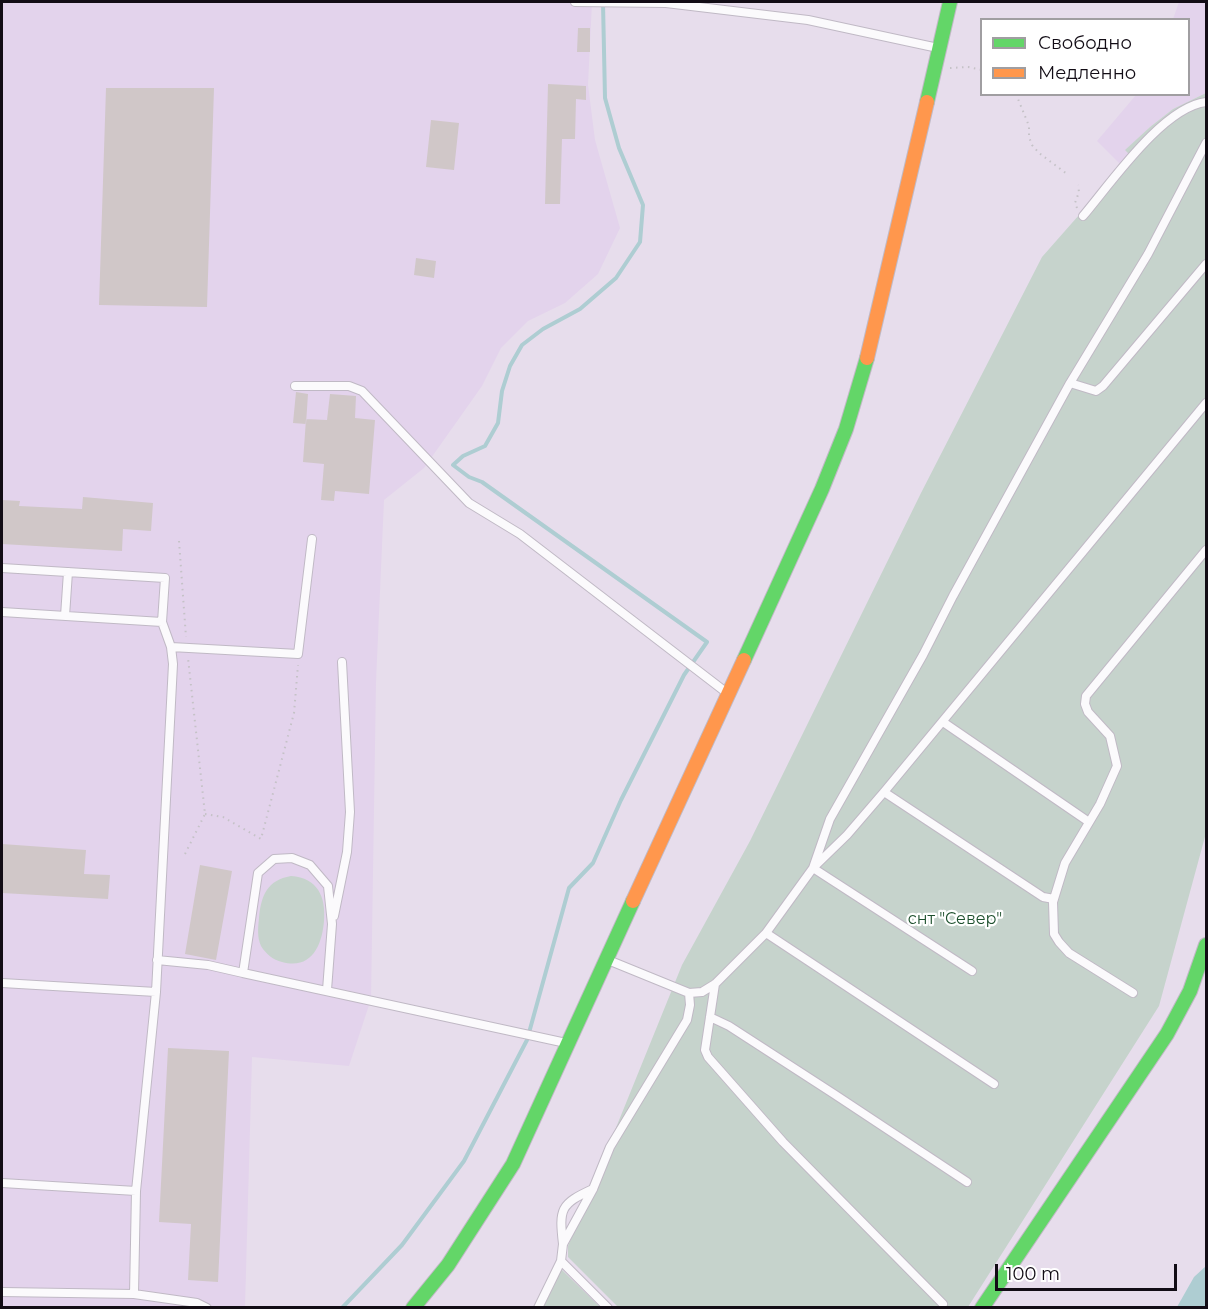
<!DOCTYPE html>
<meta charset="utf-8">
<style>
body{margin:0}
#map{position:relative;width:1208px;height:1309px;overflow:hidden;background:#e7ddec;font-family:Montserrat,sans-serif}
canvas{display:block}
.frame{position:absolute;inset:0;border:3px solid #120c15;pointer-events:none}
.legend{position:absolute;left:980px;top:18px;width:210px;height:78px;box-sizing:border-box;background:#fff;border:2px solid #a09ea1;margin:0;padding:8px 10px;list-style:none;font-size:18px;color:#120c15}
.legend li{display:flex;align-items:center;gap:12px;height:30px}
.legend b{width:30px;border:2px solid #a09ea1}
.scale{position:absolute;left:995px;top:1264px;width:182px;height:27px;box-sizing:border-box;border:3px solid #120c15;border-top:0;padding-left:8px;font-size:18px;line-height:21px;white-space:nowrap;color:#120c15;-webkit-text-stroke:4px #fff;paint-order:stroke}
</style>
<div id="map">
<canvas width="1208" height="1309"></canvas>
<div class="frame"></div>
<ul class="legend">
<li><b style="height:8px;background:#63d668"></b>Свободно</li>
<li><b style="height:8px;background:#ff974d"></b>Медленно</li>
</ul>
<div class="scale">100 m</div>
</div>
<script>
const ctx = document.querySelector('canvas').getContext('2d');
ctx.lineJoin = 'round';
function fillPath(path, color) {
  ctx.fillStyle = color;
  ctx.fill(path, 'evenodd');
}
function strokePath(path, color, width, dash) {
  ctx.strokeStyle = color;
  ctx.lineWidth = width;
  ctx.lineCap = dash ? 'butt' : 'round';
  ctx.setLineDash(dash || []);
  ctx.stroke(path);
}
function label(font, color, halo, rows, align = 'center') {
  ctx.font = font + ' Montserrat,sans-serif';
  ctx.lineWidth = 4.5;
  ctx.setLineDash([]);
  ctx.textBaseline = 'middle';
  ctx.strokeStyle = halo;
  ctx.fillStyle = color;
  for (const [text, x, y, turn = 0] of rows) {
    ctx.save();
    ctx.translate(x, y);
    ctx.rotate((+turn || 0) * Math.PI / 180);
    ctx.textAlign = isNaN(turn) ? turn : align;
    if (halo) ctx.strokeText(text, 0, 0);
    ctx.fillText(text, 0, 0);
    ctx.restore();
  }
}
fillPath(new Path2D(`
 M 2,2 L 592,2 L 588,85 L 595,140 L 620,228 L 598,274 L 565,303 L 528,321 L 501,348 L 482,386 L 424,468 L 384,500 L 376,682 L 371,999 L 349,1066 L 252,1057 L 245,1307 L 2,1308 Z
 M 1179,2 L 1206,2 L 1206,93 L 1173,109 L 1150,127 L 1126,150 L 1131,155 L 1122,166 L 1097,141 L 1136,95 L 1188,94 L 1188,20 L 1173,19 Z`), '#e3d3ec');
fillPath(new Path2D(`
 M 1206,93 L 1206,833 L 1159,1006 L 968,1307 L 618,1307 L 568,1257 L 568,1246 L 682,965 L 750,841 L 921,493 L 1042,257 L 1131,156 L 1125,150 L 1150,127 L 1173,109 Z
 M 291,876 C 318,878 326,897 324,921 C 322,945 312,970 282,962 C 273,960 266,954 261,946 C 257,937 258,928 259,918 C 261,896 267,880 291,876 Z
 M 561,1269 L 600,1307 L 539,1308 Z`), '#c6d3cc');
fillPath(new Path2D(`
 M 1206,1266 L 1206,1307 L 1177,1307 L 1194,1277 Z`), '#aecdd2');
strokePath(new Path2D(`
 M 342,1308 L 402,1245 L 464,1161 L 527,1040 L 569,888 L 593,863 L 621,800 L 684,675 L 707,642 L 482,482 L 469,477 L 453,465 L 463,456 L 485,446 L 498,423 L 502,391 L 510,366 L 522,345 L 543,329 L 580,309 L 616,278 L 640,242 L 643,205 L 619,148 L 605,98 L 603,3`), '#aecdd2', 4);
fillPath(new Path2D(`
 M 578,28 L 590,28 L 590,52 L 577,52 Z
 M 548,84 L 586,86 L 586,100 L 576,99 L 575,139 L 562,139 L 560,204 L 545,204 Z
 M 106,88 L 214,88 L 207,307 L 99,305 Z
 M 431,120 L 459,123 L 454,170 L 426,167 Z
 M 416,258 L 436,261 L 434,278 L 414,275 Z
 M 296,392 L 308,394 L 306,424 L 293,423 Z
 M 330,394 L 356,396 L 355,418 L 375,420 L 369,494 L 335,491 L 334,501 L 321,500 L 324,464 L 303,462 L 306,419 L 327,420 Z
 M 83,497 L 153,503 L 151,531 L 123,529 L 122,551 L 2,544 L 2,500 L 20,501 L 19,506 L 82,509 Z
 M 2,844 L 86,850 L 84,874 L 110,875 L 108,899 L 2,893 Z
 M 200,865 L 232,871 L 216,960 L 185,954 Z
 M 168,1048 L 229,1051 L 218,1282 L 188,1280 L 191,1224 L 159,1222 Z`), '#d0c7c8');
const lane = new Path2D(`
 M 575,2 L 666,3 L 808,20 L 938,48
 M 1083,216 C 1111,183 1163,107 1206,102
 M 1070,383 L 1096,391 L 1103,386 L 1206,264
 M 295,386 L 349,386 L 362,391 L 469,503 L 520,534 L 727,693
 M 2,568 L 165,578 L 162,622 L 171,647 L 173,664 L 156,992 L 136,1191 L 134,1294 L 197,1303 L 207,1308
 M 2,612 L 162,622
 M 65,616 L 68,572
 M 171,647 L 298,654 L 312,539
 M 943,722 L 1089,822
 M 884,792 L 1043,897 L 1054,899
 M 334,916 L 347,852 L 350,812 L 342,662
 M 766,933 L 994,1084
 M 157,960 L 208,965 L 243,973
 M 608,960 L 689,993 L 702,992 L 715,984 L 766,933 L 813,868 L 847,835 L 884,792 L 1206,403
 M 972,971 L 813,868 L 830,819 L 923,655 L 953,596 L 1070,383 L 1148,254 L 1206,143
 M 2,983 L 156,992
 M 715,984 L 705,1050 L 708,1057 L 783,1142 L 943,1304
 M 327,990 L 332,924 L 328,886 L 310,865 L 292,858 L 274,859 L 258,873 L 243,973 L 566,1043
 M 1133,993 L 1069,953 L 1059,942 L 1054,934 L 1053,902 L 1065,863 L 1100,804 L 1117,766 L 1110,736 L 1088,712 L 1085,704 L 1086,696 L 1206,550
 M 710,1017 L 729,1026 L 834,1094 L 967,1182
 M 2,1183 L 136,1191
 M 563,1244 C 559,1209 560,1204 593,1189
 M 561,1261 L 608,1308
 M 2,1292 L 134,1294
 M 538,1308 L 561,1261 L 563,1244 L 593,1189 L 610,1147 L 687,1020 L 690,1005 L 689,993`);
const fast = new Path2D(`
 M 927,102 L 950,2
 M 744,660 L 822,489 L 846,429 L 867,358
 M 413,1308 L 448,1265 L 513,1164 L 633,901
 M 982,1308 L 1167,1034 L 1190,991 L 1206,945`);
const slow = new Path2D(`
 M 867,358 L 927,102
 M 633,901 L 744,660`);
strokePath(lane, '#c0b9c5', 10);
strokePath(fast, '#c0b9c5', 16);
strokePath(slow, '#c0b9c5', 16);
strokePath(new Path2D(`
 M 950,68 L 968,67 L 982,70
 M 1016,94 L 1029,126 L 1029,137 L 1032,145 L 1039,153 L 1067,174
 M 1077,208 L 1075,203 L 1079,192 L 1078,185
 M 179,541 L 186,637
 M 205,814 L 223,817 L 261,839 L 294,713 L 298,665
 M 185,854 L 205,814 L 188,658`), '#c5c2c7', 2, [1.5, 4.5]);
strokePath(lane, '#fbfafc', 8);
strokePath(fast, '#63d668', 14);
strokePath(slow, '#ff974d', 14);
label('16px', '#1d502d', '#fff', [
 ["снт \"Север\"",955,919]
]);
</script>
